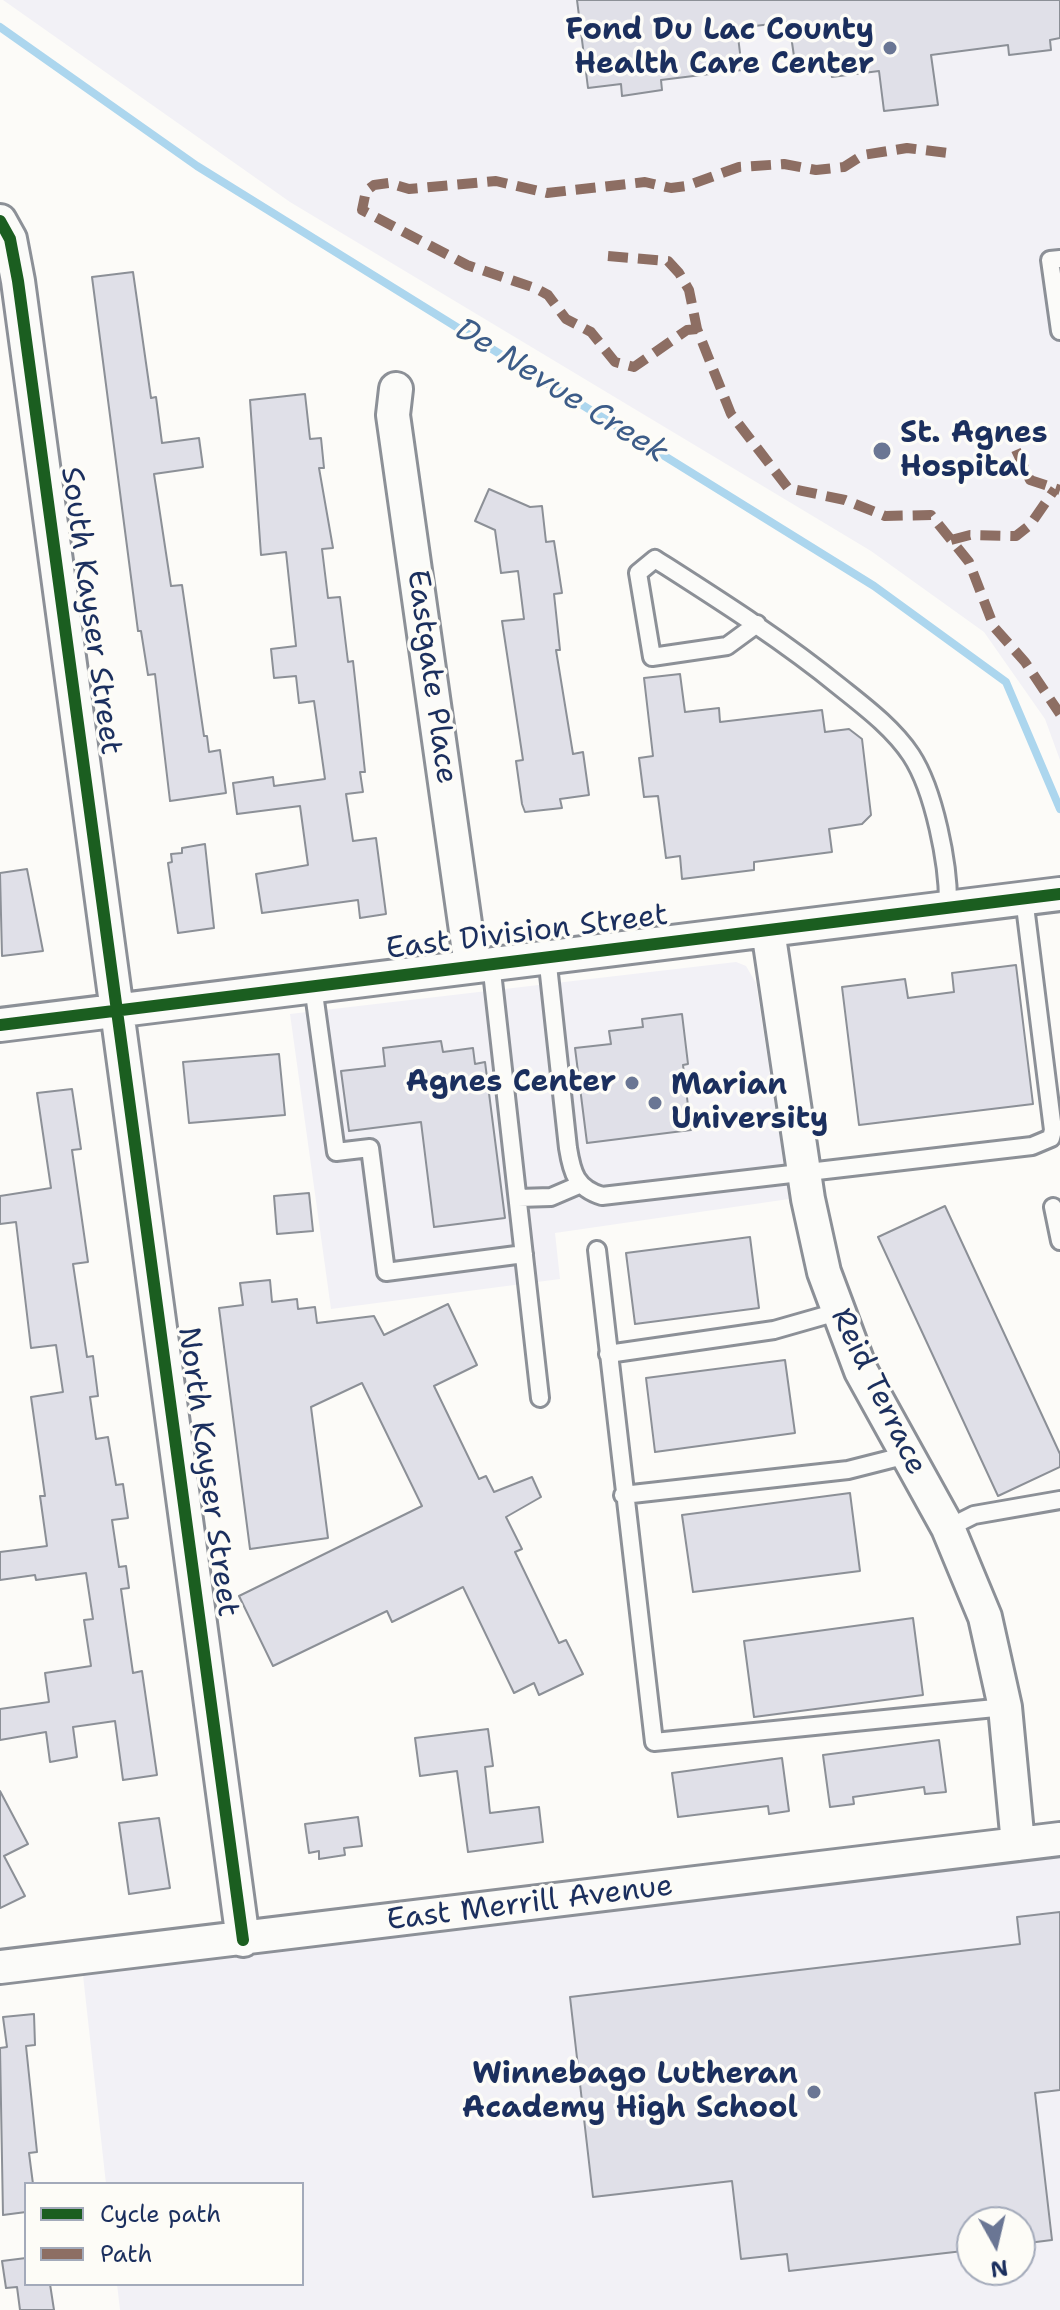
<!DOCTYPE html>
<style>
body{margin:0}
#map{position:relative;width:1060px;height:2310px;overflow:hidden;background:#fcfbf8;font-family:"Shantell Sans",sans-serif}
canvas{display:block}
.legend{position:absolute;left:24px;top:2182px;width:280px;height:104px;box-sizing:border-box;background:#fdfcf7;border:2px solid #a3aaba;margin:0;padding:10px 14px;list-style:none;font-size:24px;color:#1b2f5e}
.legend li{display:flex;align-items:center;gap:16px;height:40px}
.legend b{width:40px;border:2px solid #a3aaba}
.north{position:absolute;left:956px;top:2206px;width:80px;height:80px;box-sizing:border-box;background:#fdfcf7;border:2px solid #a3aaba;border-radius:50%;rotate:172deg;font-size:22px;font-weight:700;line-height:32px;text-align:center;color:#1b2f5e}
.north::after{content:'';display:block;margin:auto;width:28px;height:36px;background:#6a7694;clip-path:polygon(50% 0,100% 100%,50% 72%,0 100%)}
</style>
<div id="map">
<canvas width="1060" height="2310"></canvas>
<ul class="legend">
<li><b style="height:10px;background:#1b5e20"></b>Cycle path</li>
<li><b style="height:10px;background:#8d6e63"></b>Path</li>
</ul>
<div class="north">N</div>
</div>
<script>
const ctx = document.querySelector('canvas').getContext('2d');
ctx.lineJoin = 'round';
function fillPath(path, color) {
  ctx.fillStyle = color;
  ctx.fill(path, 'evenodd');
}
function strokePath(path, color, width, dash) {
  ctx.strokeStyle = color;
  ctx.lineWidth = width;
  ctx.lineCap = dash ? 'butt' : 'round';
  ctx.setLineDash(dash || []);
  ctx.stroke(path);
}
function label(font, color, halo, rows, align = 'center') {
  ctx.font = font + ' "Shantell Sans",sans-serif';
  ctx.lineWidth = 7;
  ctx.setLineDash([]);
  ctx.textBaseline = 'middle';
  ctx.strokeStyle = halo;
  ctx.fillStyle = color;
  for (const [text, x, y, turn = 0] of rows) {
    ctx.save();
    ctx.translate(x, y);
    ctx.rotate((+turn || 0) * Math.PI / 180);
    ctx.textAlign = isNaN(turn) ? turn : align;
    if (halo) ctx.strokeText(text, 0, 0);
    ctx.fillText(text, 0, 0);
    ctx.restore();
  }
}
fillPath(new Path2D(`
 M 3,0 L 1060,0 L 1060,760 L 1045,719 L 984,632 L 871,551 L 290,202 Z
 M 736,962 L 746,966 L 756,983 L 789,1199 L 555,1233 L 560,1279 L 331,1309 L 290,1014 Z
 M 1060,1839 L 1060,2310 L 120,2310 L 117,2284 L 302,2284 L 302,2184 L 106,2184 L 81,1957 ZM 972,2222 L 1020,2222 L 1020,2270 L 972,2270 Z`), '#f2f1f6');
strokePath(new Path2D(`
 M 0,27 L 197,166 L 874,586 L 1006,682 L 1060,809`), '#acd6ee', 8);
const building = new Path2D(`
 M 577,0 L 1060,0 L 1060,38 L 1050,40 L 1051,50 L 1009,55 L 1008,45 L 931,55 L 938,105 L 884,111 L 879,71 L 832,77 L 830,65 L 796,70 L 789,22 L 737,28 L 742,70 L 661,80 L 662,90 L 622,96 L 621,84 L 588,88 Z
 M 133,272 L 151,398 L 156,397 L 162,443 L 199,438 L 203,467 L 154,474 L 171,586 L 182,585 L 204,736 L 207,736 L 209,752 L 220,750 L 226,793 L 170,801 L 155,674 L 148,675 L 141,631 L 138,631 L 92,277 Z
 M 305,394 L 310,439 L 321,438 L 324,468 L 319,468 L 333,548 L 322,549 L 328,598 L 340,597 L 348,662 L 353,661 L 357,697 L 365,772 L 360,772 L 363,792 L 346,794 L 353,841 L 376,838 L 386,914 L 360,918 L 358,900 L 262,913 L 256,874 L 308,865 L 300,806 L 237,814 L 233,783 L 273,777 L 274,786 L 325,779 L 314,701 L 299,703 L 296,676 L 274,678 L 271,649 L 296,646 L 286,552 L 261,555 L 250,400 Z
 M 489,489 L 530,507 L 542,506 L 546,542 L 554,541 L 562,593 L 554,594 L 560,650 L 556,650 L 573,754 L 583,752 L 589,795 L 560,799 L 562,808 L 525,812 L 522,804 L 516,761 L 523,760 L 502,621 L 524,619 L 518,571 L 501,573 L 495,530 L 475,521 Z
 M 680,674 L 685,712 L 719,708 L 720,722 L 822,710 L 825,732 L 849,729 L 862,739 L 871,815 L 862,824 L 829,829 L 832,852 L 754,862 L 754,870 L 682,879 L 680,856 L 666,858 L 658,796 L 644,797 L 639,758 L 653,756 L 644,678 Z
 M 205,844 L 214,928 L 178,933 L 168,863 L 172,862 L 171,854 L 182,853 L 182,848 Z
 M 27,869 L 43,951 L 2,956 L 0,873 Z
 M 1016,965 L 1033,1104 L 859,1125 L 842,987 L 905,979 L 908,998 L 954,992 L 952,973 Z
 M 682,1014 L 688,1064 L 683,1065 L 691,1130 L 587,1143 L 575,1048 L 611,1044 L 609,1031 L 643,1027 L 642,1019 Z
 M 441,1041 L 443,1052 L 473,1048 L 475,1064 L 485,1062 L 505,1218 L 434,1227 L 421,1122 L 349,1131 L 341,1071 L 385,1066 L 383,1048 Z
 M 279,1054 L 285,1115 L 189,1123 L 183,1062 Z
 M 72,1089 L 81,1149 L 72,1150 L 88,1262 L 73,1264 L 87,1357 L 93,1356 L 98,1396 L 90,1397 L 96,1439 L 108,1437 L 116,1485 L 123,1484 L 128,1518 L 112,1520 L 119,1567 L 126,1566 L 129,1588 L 121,1589 L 133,1673 L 142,1671 L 157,1775 L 123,1780 L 115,1721 L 73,1727 L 77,1757 L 50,1762 L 46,1732 L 0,1740 L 0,1709 L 49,1702 L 45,1673 L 91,1666 L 84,1620 L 93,1619 L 86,1573 L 36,1580 L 35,1575 L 0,1580 L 0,1552 L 47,1546 L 40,1496 L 45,1496 L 31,1397 L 63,1392 L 56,1345 L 31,1348 L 16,1222 L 0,1224 L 0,1196 L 51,1188 L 37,1093 Z
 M 309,1193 L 313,1231 L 277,1234 L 274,1196 Z
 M 945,1206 L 1060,1454 L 1060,1467 L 998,1496 L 878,1237 Z
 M 750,1237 L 759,1308 L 635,1324 L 626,1253 Z
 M 270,1280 L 272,1302 L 297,1299 L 298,1309 L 315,1307 L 317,1323 L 374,1316 L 384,1335 L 448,1304 L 477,1365 L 434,1386 L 479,1479 L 486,1476 L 494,1492 L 532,1477 L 541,1497 L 506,1517 L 522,1549 L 515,1552 L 559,1643 L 566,1640 L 583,1674 L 539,1695 L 534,1683 L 514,1693 L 463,1587 L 392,1622 L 387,1611 L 273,1666 L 239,1596 L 422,1506 L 362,1383 L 311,1407 L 328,1538 L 250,1549 L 219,1308 L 243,1305 L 240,1283 Z
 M 785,1360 L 795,1433 L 655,1452 L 646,1378 Z
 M 850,1493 L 860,1571 L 693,1592 L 682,1515 Z
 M 913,1618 L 923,1695 L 754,1717 L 744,1641 Z
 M 488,1729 L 493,1766 L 485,1767 L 490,1813 L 539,1807 L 543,1842 L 468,1852 L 457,1771 L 420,1776 L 415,1738 Z
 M 939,1740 L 946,1792 L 925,1794 L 924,1787 L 853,1797 L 854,1804 L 830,1807 L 823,1755 Z
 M 782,1758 L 789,1811 L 769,1814 L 768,1806 L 678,1817 L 672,1773 Z
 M 0,1791 L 28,1844 L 4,1856 L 25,1896 L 0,1908 Z
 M 358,1817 L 362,1846 L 344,1848 L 345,1855 L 319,1859 L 319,1851 L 309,1853 L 305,1824 Z
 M 159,1818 L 170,1888 L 129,1894 L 119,1823 Z
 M 1060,1912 L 1060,2090 L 1035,2093 L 1052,2240 L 1020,2244 L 1020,2222 L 972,2222 L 972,2250 L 789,2271 L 787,2254 L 741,2259 L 732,2181 L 593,2197 L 570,1997 L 1020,1944 L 1017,1917 Z
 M 34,2014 L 35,2045 L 26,2046 L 37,2152 L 29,2153 L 33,2184 L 26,2184 L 26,2212 L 3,2215 L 0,2048 L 7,2047 L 3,2017 Z
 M 26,2258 L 26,2284 L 50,2284 L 54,2310 L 20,2310 L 17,2287 L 6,2288 L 2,2261 Z`);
fillPath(building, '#e0e0e8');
strokePath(building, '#8c9097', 2);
const service = new Path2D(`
 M 1060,259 L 1050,260 L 1060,331
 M 757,624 L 727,646 L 652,657 L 638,573 L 655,559 C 719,600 781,639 840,687 C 865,707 893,728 911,755 C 934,790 949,865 948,907
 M 547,956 L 568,1148 C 572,1173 576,1188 602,1196 L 1032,1146 L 1051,1138 L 1053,1130 L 1024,898
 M 491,963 L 540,1398
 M 313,986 L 336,1152 L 370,1148 L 386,1272 L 524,1254
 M 518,1198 L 551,1197 L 579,1185
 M 1053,1207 L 1060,1241
 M 597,1250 L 654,1742 L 1005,1707
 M 608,1354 L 774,1330 L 837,1312
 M 623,1495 L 848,1470 L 907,1455
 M 948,1528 L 974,1515 L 1060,1500`);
const minor = new Path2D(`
 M 0,221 L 10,239 L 18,281 L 243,1940
 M 396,389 L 393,415 L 471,966
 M 768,930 L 808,1199 L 824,1272 L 861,1371 L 948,1528 L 985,1617 L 1005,1707 L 1018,1844
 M 0,1025 L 1060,894
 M 0,1967 L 1060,1839`);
strokePath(service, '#8c9097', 22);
strokePath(minor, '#8c9097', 38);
strokePath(service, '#fbfbf9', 16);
strokePath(minor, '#fbfbf9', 32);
strokePath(new Path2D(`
 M 608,256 L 668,261 L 679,273 L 689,290 L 697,329 L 731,414 L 788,488 L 845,500 L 885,516 L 931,515 L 969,562 L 994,627 L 1025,662 L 1060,714
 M 697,329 L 687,330 L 634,367 L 615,362 L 591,332 L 566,319 L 548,295 L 535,288 L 467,265 L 362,210 L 366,191 L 374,185 L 389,183 L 409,189 L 496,181 L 547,193 L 645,182 L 671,188 L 686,186 L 739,167 L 784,164 L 816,170 L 844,167 L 863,155 L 907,148 L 948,153
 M 1016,450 L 1030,480 L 1060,490
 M 951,540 L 970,535 L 1016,536 L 1030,525 L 1055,489`), '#8d6e63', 10, [20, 10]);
strokePath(new Path2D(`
 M 0,221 L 10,239 L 18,281 L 243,1940
 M 0,1025 L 1060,894`), '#1b5e20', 12);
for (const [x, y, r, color] of [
 [890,48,8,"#6a7694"],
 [882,451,10,"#6a7694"],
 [632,1083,8,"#6a7694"],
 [655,1103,8,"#6a7694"],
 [814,2092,8,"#6a7694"]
]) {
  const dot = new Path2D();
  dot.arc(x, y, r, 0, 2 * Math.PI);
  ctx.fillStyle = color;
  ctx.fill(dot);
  strokePath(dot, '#fdfcf7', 3);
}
label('bold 30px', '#1b2f5e', '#fdfcf7', [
 ["Fond Du Lac County",874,31],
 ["Health Care Center",874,65],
 ["St. Agnes",900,434,"left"],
 ["Hospital",900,468,"left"],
 ["Agnes Center",616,1083],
 ["Marian",671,1086,"left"],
 ["University",671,1120,"left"],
 ["Winnebago Lutheran",798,2075],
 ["Academy High School",798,2109]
], 'right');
label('30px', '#1b2f5e', '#fdfcf7', [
 ["South Kayser Street",90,611,82],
 ["Eastgate Place",431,677,82],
 ["East Division Street",527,933,-7],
 ["Reid Terrace",878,1392,64],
 ["North Kayser Street",207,1472,82],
 ["East Merrill Avenue",530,1904,-7]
]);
label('italic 32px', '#3c5c88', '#fdfcf7', [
 ["De Nevue Creek",561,392,32]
]);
</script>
